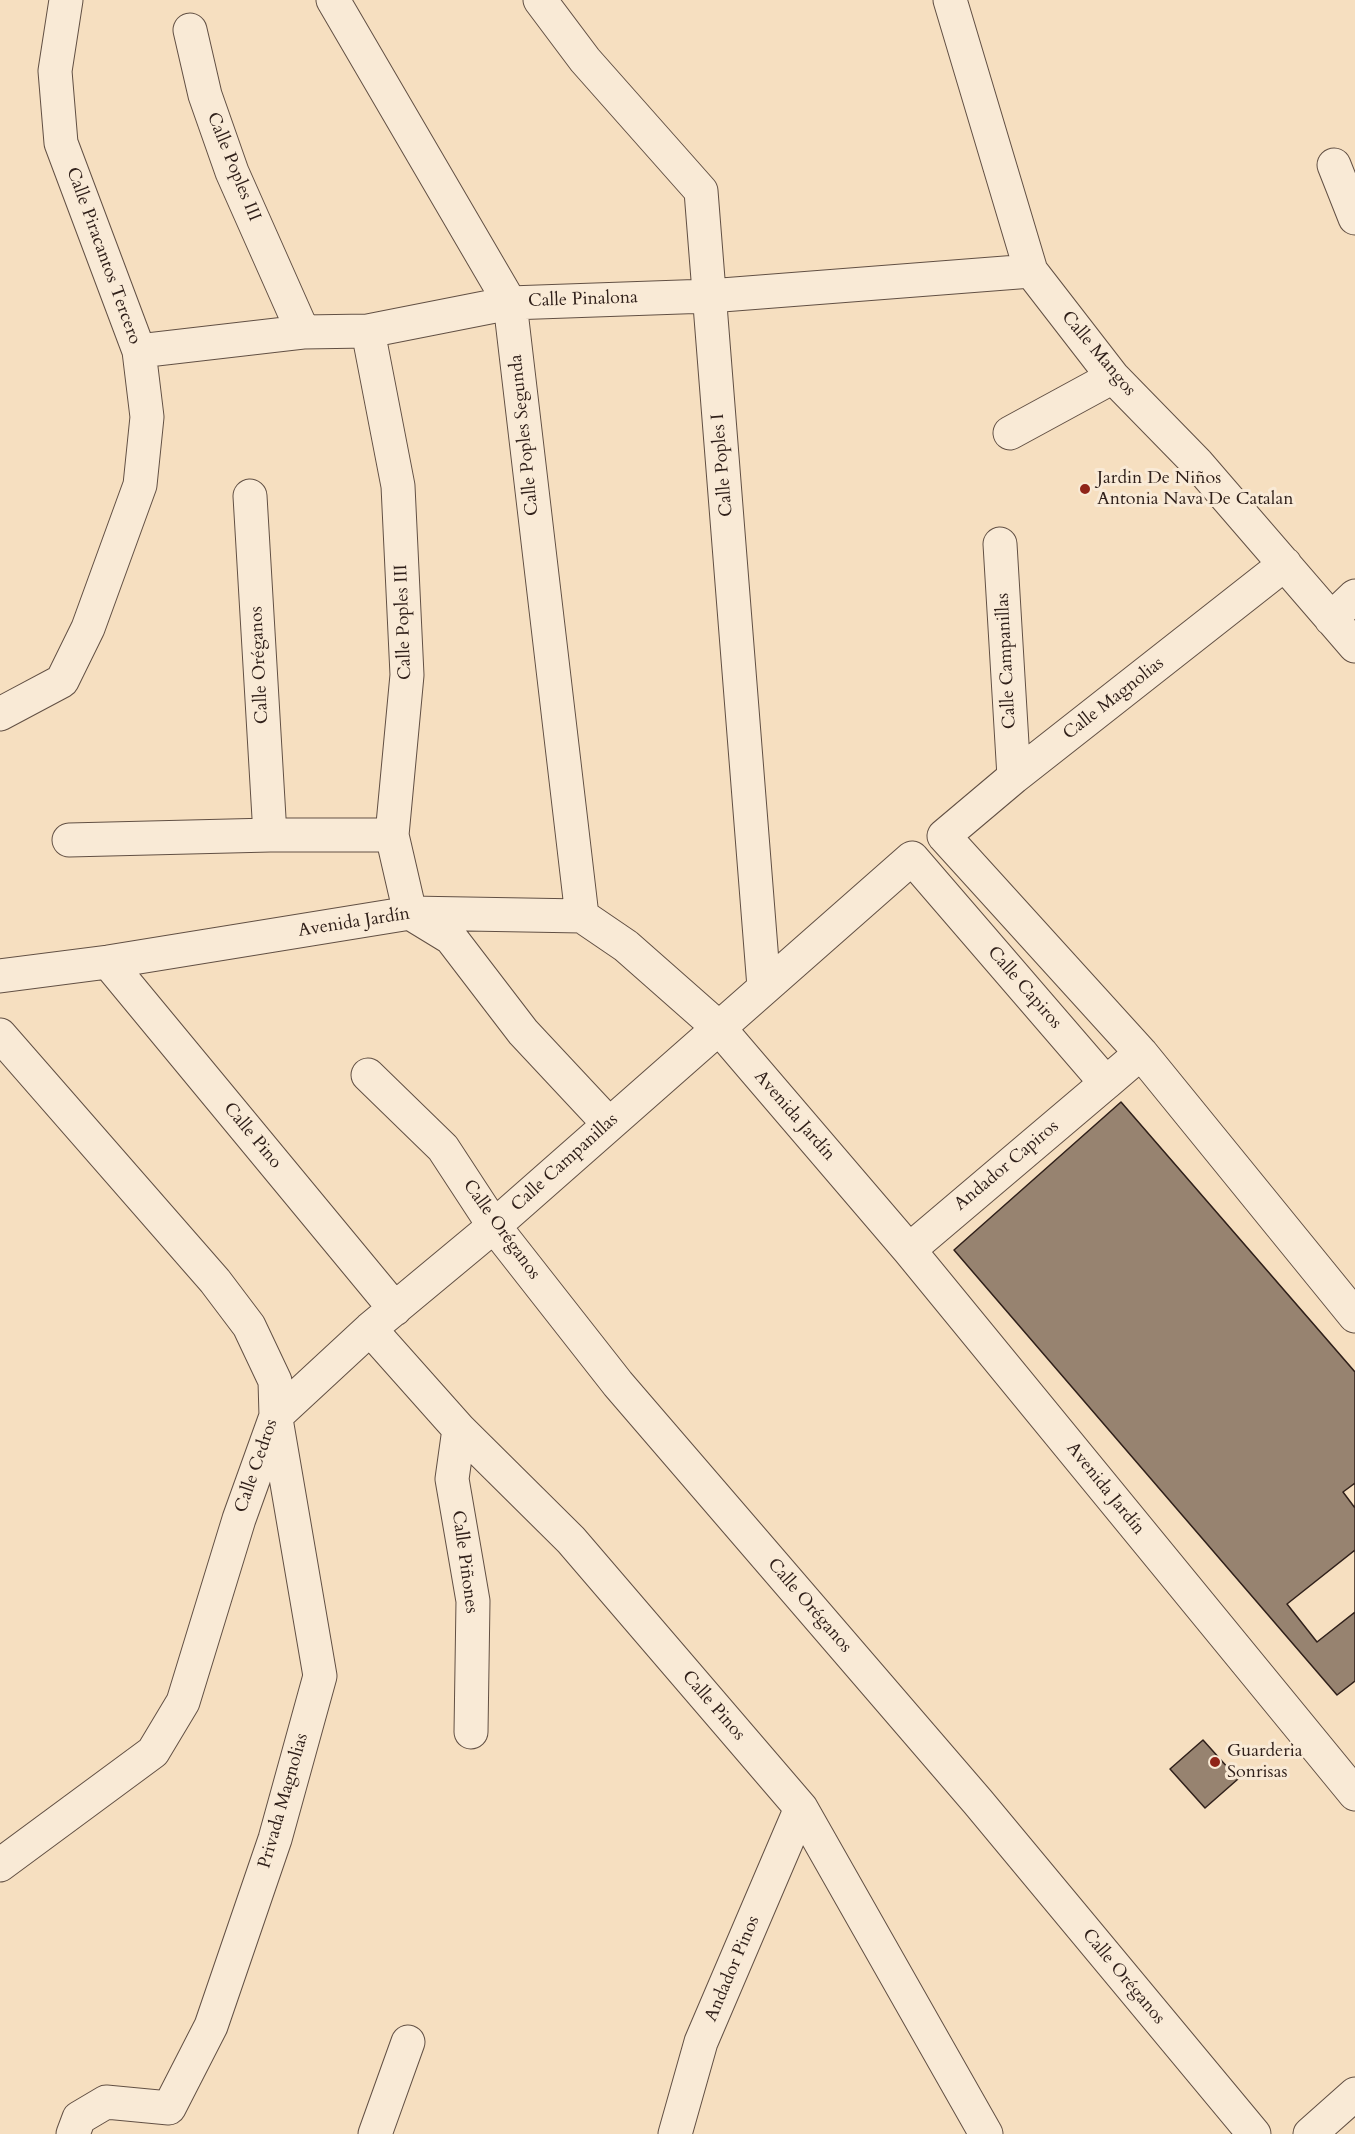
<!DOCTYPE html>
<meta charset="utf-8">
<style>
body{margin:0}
canvas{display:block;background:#f6dfc0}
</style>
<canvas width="1355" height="2134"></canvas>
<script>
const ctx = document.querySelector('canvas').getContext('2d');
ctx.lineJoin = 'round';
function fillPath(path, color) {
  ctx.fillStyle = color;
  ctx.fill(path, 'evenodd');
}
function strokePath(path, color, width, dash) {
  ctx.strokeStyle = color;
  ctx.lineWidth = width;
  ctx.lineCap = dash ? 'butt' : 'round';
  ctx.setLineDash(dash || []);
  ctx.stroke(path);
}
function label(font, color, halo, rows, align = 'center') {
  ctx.font = font + ' Cardo,serif';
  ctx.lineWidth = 6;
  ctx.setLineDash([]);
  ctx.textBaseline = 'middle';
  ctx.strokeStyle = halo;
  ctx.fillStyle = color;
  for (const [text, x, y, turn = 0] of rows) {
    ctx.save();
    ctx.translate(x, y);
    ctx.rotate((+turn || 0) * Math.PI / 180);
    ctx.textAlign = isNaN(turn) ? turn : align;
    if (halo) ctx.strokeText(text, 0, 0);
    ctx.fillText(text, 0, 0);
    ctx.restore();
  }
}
const building = new Path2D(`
 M 1121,1102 L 1355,1372 L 1355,1681 L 1337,1695 L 954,1250 Z
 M 1355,1483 L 1355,1508 L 1343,1492 Z
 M 1355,1550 L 1355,1612 L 1317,1642 L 1287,1604 Z
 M 1203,1740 L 1238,1779 L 1205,1808 L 1170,1769 Z`);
fillPath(building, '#978370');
strokePath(building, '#30201a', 1.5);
const street = new Path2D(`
 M 333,0 L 510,303 L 582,916
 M 540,0 L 585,60 L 701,191 L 764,987
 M 950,0 L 1031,271 L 1113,377 L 1197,463 L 1355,646
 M 190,30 L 205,95 L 232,172 L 303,332
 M 1334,165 L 1355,218
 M 368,331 L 398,486 L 407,675 L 392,835 L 410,913 L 451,938 L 523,1032 L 609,1124
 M 139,351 L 303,332 L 368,331 L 510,303 L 709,296 L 1031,271
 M 1010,433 L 1113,377
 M 250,496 L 270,835
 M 1000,544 L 1014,777
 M 1285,564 L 1014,777 L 944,836 L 1141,1053 L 1355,1316
 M 1331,619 L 1355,596
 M 0,714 L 62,681 L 88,628 L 140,485 L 147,417 L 139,351 L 61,143 L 55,71 L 66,0
 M 69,840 L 270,835 L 392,835
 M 108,962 L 395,1309
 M 0,976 L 108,962 L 410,913 L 582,916 L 626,946 L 719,1028 L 909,1250 L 1355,1794
 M 0,1035 L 215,1281 L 249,1326 L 275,1381 L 276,1416 L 239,1519 L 183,1702 L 153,1752 L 0,1865
 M 368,1075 L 443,1148 L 494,1226 L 618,1384 L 978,1802 L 1254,2134
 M 909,1250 L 1106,1083
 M 370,1329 L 459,1429 L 571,1540 L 801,1808 L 986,2134
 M 276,1416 L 370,1329 L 494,1226 L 912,858 L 1106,1083 L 1141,1053
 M 459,1429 L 452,1479 L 473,1601 L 471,1732
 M 73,2134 L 79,2118 L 106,2102 L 169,2108 L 211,2026 L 275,1839 L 320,1676 L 276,1419
 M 375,2134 L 408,2042
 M 675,2134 L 701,2042 L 801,1808
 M 1310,2134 L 1355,2094`);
strokePath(street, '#625044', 35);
strokePath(street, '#f9ead6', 33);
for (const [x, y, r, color] of [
 [1085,489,6,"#8f2418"],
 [1215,1762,6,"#8f2418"]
]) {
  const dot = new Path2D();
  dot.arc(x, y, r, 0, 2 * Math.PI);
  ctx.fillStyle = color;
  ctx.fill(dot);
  strokePath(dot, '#f9ead6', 2);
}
label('18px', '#30201a', '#f9ead6', [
 ["Calle Poples III",233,167,68],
 ["Calle Piracantos Tercero",103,256,70],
 ["Calle Pinalona",583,300,-2],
 ["Calle Mangos",1098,354,50],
 ["Calle Poples Segunda",525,435,-96],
 ["Calle Poples I",723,465,-95],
 ["Calle Poples III",404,622,-92],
 ["Calle Campanillas",1007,661,-93],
 ["Calle Oréganos",260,665,-93],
 ["Calle Magnolias",1114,699,-38],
 ["Avenida Jardín",354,923,-9],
 ["Calle Capiros",1024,988,49],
 ["Avenida Jardín",794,1116,49],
 ["Calle Pino",252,1136,50],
 ["Calle Campanillas",565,1163,-42],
 ["Andador Capiros",1007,1166,-40],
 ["Calle Oréganos",501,1230,54],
 ["Calle Cedros",257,1466,-71],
 ["Avenida Jardín",1105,1489,51],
 ["Calle Piñones",464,1562,82],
 ["Calle Oréganos",809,1606,49],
 ["Calle Pinos",713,1706,49],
 ["Privada Magnolias",284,1801,-74],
 ["Andador Pinos",733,1969,-67],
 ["Calle Oréganos",1123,1977,50]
]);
label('18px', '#30201a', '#f9ead6', [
 ["Jardin De Niños",1097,479],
 ["Antonia Nava De Catalan",1097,500],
 ["Guarderia",1227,1752],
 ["Sonrisas",1227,1773]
], 'left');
</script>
